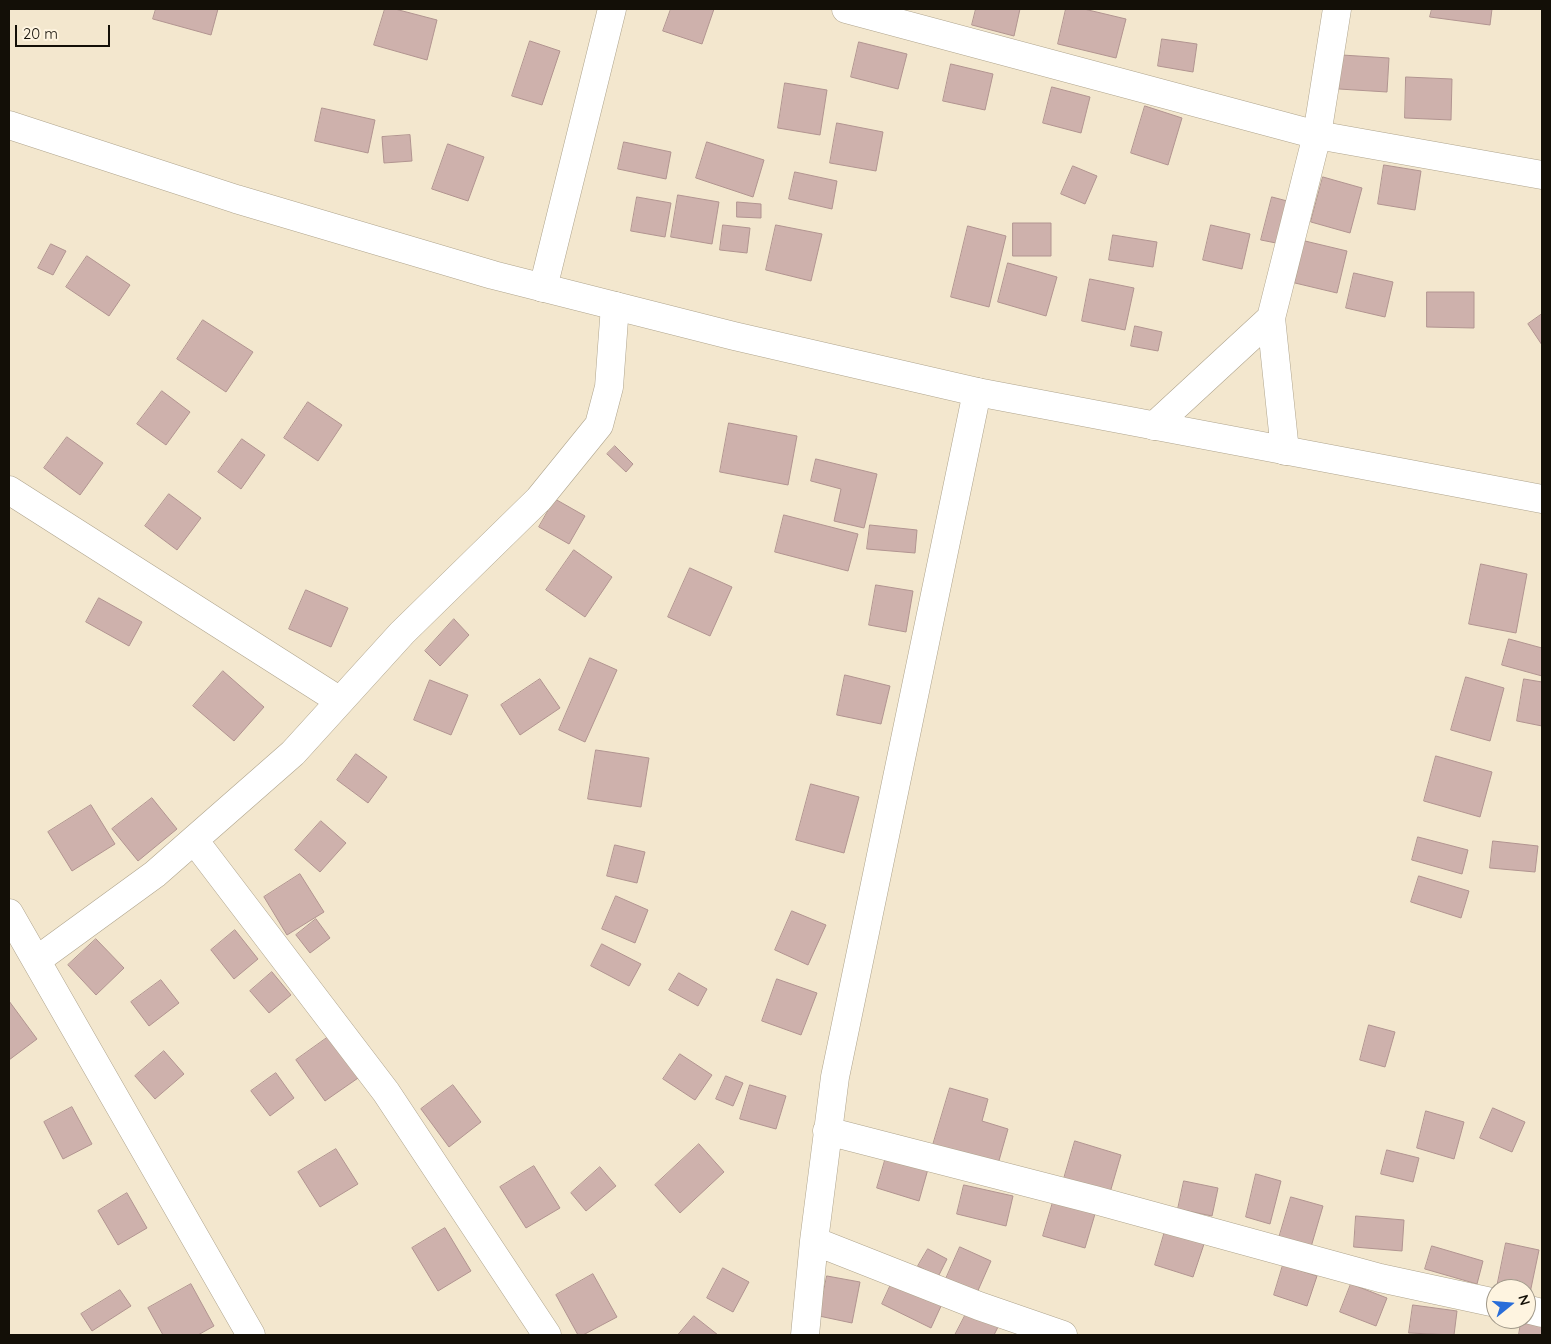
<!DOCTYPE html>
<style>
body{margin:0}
#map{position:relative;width:1551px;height:1344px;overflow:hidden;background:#f3e7ce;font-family:Quicksand,sans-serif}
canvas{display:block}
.frame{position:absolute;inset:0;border:10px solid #130f07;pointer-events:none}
.north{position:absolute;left:1486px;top:1279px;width:50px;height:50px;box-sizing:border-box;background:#fef4e0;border:1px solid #a09889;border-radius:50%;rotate:73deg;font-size:14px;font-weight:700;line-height:20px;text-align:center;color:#130f07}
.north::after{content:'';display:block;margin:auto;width:18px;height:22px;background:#296dd9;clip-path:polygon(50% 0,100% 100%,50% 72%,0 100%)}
.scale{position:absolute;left:15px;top:25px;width:95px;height:22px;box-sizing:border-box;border:2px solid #130f07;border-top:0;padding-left:6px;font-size:15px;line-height:18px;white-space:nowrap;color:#130f07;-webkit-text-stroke:4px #fef4e0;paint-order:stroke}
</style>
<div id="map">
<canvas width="1551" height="1344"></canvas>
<div class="frame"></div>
<div class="north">N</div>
<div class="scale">20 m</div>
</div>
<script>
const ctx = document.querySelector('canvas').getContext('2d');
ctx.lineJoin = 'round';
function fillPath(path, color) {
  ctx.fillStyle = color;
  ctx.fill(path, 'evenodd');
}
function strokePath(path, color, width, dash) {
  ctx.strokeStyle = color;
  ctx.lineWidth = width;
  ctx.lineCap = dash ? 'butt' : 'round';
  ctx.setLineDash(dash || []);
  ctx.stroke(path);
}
const building = new Path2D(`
 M 156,9 L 218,9 L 211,35 L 153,19 Z
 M 385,9 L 395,9 L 437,20 L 427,60 L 374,45 Z
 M 671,9 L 714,9 L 702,44 L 663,31 Z
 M 976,9 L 1020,9 L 1014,36 L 972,25 Z
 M 1066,9 L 1084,9 L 1126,19 L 1116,58 L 1058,44 Z
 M 1432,9 L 1492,9 L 1490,25 L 1430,17 Z
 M 1162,39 L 1197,44 L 1193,72 L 1158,66 Z
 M 530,41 L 560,51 L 542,105 L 512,96 Z
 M 859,42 L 907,54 L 898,89 L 851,77 Z
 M 1342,55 L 1389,58 L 1387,92 L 1339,89 Z
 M 951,64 L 993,74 L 985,110 L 943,101 Z
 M 1406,77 L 1452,79 L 1451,120 L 1405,118 Z
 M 785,83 L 827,90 L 820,135 L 778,128 Z
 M 1052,87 L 1090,97 L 1081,133 L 1043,123 Z
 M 1145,106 L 1182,118 L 1168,165 L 1131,153 Z
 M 322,108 L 375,120 L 368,153 L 315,141 Z
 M 837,123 L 883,132 L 876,171 L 830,163 Z
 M 410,135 L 412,161 L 384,163 L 382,137 Z
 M 624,142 L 671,152 L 666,179 L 618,169 Z
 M 707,142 L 764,160 L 753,197 L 696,178 Z
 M 448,144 L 484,157 L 468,201 L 432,189 Z
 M 1384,165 L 1421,171 L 1415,210 L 1378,204 Z
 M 1073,166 L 1097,176 L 1085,204 L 1061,194 Z
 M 795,172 L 837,181 L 832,209 L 789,199 Z
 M 1323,177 L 1362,188 L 1350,233 L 1311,222 Z
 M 678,195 L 719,202 L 712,244 L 671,237 Z
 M 637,197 L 671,203 L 665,237 L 631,231 Z
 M 1272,197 L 1291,202 L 1281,244 L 1261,240 Z
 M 737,202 L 761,204 L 761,218 L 737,217 Z
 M 1013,223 L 1051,223 L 1051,256 L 1013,256 Z
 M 723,225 L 750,228 L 747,253 L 720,250 Z
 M 776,225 L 822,234 L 811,281 L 766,270 Z
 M 1211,225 L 1250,234 L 1242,269 L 1203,260 Z
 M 968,226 L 1006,236 L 989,307 L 951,297 Z
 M 1113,235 L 1157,242 L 1153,267 L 1109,260 Z
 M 1305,241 L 1347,251 L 1337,293 L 1295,283 Z
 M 51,244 L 66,251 L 53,275 L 38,268 Z
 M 87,256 L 130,285 L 109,316 L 66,287 Z
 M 1008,263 L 1057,277 L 1046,316 L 998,302 Z
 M 1354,273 L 1393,282 L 1385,317 L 1346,308 Z
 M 1090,279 L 1134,288 L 1125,330 L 1082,321 Z
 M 1427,292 L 1474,292 L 1474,328 L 1427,327 Z
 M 1542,314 L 1542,345 L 1528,324 Z
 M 203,320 L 253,352 L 226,392 L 177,359 Z
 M 1135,326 L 1162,332 L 1158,351 L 1131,346 Z
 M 162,391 L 190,412 L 166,445 L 137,424 Z
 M 308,402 L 342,425 L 318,461 L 284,438 Z
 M 729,423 L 797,436 L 788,485 L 720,472 Z
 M 67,437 L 103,463 L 80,495 L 44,468 Z
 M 242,439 L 265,455 L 241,489 L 218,472 Z
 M 615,446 L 633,464 L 626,472 L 607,454 Z
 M 816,459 L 877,474 L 864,528 L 834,521 L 841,489 L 811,481 Z
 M 169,494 L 201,518 L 177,550 L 145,526 Z
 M 555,499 L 585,516 L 569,544 L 539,527 Z
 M 784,515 L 858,534 L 848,571 L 775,552 Z
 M 870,525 L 917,530 L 915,553 L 867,549 Z
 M 574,550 L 612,577 L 585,617 L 546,590 Z
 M 1481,564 L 1527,574 L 1516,633 L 1469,624 Z
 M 690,568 L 732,587 L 710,636 L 668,617 Z
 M 876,585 L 913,591 L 906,632 L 869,625 Z
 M 306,590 L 348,608 L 331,647 L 289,629 Z
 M 99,598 L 142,622 L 129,646 L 86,622 Z
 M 454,619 L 469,635 L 440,666 L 425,651 Z
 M 1509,639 L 1542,648 L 1542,676 L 1502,665 Z
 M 590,658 L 617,670 L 585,742 L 559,730 Z
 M 223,671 L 264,707 L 234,741 L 193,706 Z
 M 845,675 L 890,686 L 881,724 L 837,715 Z
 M 1466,677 L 1504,688 L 1490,741 L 1451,730 Z
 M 540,679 L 560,708 L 520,735 L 501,705 Z
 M 1524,679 L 1542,682 L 1542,726 L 1517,721 Z
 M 430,680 L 468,695 L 451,735 L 414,720 Z
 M 596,750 L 649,758 L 641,807 L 588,799 Z
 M 356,754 L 387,777 L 368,803 L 337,780 Z
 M 1436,756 L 1492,772 L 1480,817 L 1424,801 Z
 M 811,784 L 859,797 L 844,853 L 796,840 Z
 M 152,798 L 177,829 L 138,861 L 112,829 Z
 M 91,805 L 115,844 L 72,871 L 48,832 Z
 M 321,821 L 346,843 L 320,872 L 295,850 Z
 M 1418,837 L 1468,850 L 1462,874 L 1412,860 Z
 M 1493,841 L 1538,846 L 1535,872 L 1490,868 Z
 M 615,845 L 645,852 L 637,883 L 607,876 Z
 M 300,874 L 324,912 L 287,935 L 264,897 Z
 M 1419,876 L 1469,891 L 1461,918 L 1411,902 Z
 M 616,896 L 648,910 L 635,943 L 602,929 Z
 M 792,911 L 826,925 L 808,965 L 775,950 Z
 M 316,919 L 330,938 L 310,953 L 296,935 Z
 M 235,930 L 258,959 L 234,979 L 211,950 Z
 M 96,939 L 124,968 L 96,995 L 68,965 Z
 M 602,944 L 641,964 L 629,986 L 591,966 Z
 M 272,972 L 291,995 L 269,1013 L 250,991 Z
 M 679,973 L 707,989 L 698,1006 L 669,990 Z
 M 777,979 L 817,993 L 801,1035 L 762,1021 Z
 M 161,980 L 179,1003 L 149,1026 L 131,1002 Z
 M 9,1001 L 37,1039 L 9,1060 Z
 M 1369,1025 L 1395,1032 L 1385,1067 L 1360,1060 Z
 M 331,1035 L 361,1076 L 325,1101 L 296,1060 Z
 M 164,1051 L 184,1074 L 155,1099 L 135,1076 Z
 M 680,1054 L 712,1075 L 695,1100 L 663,1079 Z
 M 276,1073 L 294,1098 L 270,1116 L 251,1091 Z
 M 726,1076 L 743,1083 L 733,1106 L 716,1099 Z
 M 453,1085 L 481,1122 L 449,1147 L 421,1109 Z
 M 750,1085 L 786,1096 L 776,1129 L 740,1119 Z
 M 950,1088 L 988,1099 L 982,1121 L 1008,1129 L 998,1164 L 933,1145 Z
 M 72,1107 L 92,1144 L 63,1159 L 44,1122 Z
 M 1493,1108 L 1525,1122 L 1512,1152 L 1480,1138 Z
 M 1426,1111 L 1464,1122 L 1454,1159 L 1417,1148 Z
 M 1075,1141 L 1121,1155 L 1109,1196 L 1063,1182 Z
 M 699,1144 L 724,1172 L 680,1213 L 655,1185 Z
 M 336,1149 L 358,1184 L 320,1207 L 298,1172 Z
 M 1387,1150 L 1419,1158 L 1413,1182 L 1381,1174 Z
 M 886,1157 L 928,1169 L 919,1201 L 877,1188 Z
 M 534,1166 L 560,1208 L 526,1228 L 500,1187 Z
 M 600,1167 L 616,1186 L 586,1211 L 571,1193 Z
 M 1256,1174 L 1281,1181 L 1270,1224 L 1246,1217 Z
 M 1184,1181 L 1218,1188 L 1212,1216 L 1178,1209 Z
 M 964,1185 L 1013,1196 L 1006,1226 L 957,1214 Z
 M 127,1193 L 147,1228 L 118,1245 L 98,1211 Z
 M 1291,1197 L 1323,1206 L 1311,1247 L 1279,1238 Z
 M 1053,1202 L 1095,1214 L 1085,1248 L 1043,1236 Z
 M 1356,1216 L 1404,1220 L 1402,1251 L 1354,1247 Z
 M 445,1228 L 471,1271 L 438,1291 L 412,1248 Z
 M 1165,1231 L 1204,1244 L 1193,1277 L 1155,1265 Z
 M 1506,1243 L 1539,1250 L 1530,1293 L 1526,1293 L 1526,1289 L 1497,1287 Z
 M 1432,1246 L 1483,1261 L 1477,1284 L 1425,1269 Z
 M 960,1247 L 991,1261 L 976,1295 L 945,1281 Z
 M 928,1249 L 947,1259 L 938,1277 L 918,1266 Z
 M 1283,1265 L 1317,1276 L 1307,1306 L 1274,1295 Z
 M 723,1268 L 749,1282 L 733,1312 L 707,1298 Z
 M 593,1274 L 617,1317 L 583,1335 L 578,1335 L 556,1295 Z
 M 827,1276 L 860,1282 L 852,1323 L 819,1316 Z
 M 893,1280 L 942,1304 L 931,1328 L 882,1304 Z
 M 191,1284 L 214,1326 L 198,1335 L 163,1335 L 148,1308 Z
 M 1351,1284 L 1387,1298 L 1376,1326 L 1340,1312 Z
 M 120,1290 L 131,1306 L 92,1331 L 81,1314 Z
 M 1413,1305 L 1457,1311 L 1454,1335 L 1409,1333 Z
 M 968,1310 L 999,1325 L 994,1335 L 955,1335 Z
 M 694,1316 L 718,1335 L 678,1335 Z
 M 1521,1322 L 1542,1326 L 1542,1335 L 1519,1335 Z`);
fillPath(building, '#ceb1ac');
strokePath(building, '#b19490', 1);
const minor = new Path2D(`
 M 846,9 L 1317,135 L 1542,175
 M 543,288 L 612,9
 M 1154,426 L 1271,318
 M 1285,451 L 1271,318 L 1317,135 L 1337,9
 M 9,490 L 340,701
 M 194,840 L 386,1092 L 547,1335
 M 9,913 L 251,1335
 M 37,960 L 155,874 L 293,753 L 402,633 L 539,499 L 599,425 L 609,387 L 615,306
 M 827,1131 L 1095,1200 L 1380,1278 L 1496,1303
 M 814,1241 L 979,1306 L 1063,1335
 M 1526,1309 L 1542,1313
 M 805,1335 L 814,1241 L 835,1077 L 977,392`);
const primary = new Path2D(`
 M 9,125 L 236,199 L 493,275 L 734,336 L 977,392 L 1542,499`);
strokePath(minor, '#afa48d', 29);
strokePath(primary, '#afa48d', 29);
strokePath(minor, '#fff', 28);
strokePath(primary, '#fff', 28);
</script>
